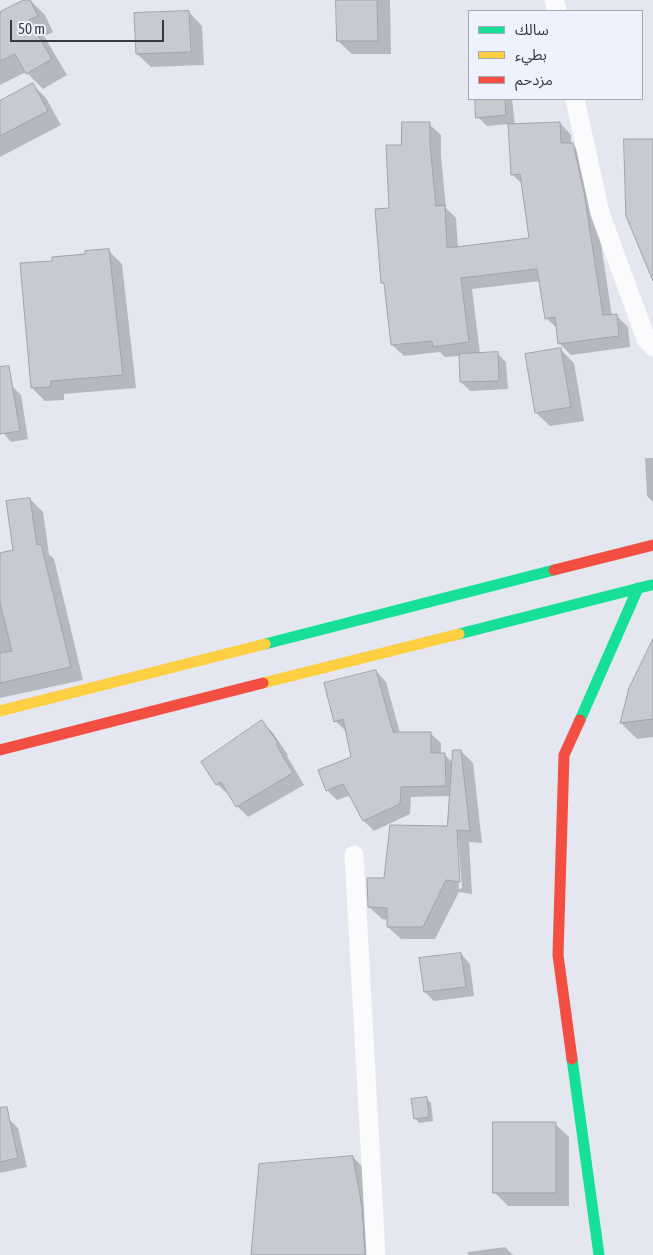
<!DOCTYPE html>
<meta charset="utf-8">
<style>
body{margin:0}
#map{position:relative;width:653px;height:1255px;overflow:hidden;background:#e4e7f0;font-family:"Asap Condensed","Noto Sans Arabic",sans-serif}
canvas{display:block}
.legend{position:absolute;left:468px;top:10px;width:175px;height:90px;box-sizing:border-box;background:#eef1fe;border:1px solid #a6a8b2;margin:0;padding:6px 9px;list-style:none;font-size:15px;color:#393a41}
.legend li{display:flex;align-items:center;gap:10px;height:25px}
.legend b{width:25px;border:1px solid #a6a8b2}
.scale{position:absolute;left:10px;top:20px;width:154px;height:22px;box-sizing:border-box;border:2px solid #393a41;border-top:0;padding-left:6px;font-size:15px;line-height:18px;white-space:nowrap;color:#393a41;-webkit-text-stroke:4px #eef1fe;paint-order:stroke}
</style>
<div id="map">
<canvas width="653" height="1255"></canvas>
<ul class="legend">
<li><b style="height:6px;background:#16e098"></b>سالك</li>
<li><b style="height:6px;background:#ffcf43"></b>بطيء</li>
<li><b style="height:6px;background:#f24e42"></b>مزدحم</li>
</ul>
<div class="scale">50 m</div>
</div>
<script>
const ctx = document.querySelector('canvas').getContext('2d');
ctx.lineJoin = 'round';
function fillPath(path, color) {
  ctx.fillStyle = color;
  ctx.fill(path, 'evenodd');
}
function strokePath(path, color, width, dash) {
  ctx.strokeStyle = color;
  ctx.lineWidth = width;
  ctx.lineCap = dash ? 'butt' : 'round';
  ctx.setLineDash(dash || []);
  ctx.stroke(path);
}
fillPath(new Path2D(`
 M 26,0 L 30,0 L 45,15 L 53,32 L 44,36 L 67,75 L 43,89 L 26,72 L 0,85 L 0,13 Z
 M 338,0 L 390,0 L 391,54 L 352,54 L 338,41 Z
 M 189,12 L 202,26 L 204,65 L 151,67 L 137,54 Z
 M 33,85 L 46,98 L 61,125 L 0,157 L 0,102 Z
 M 476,99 L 512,99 L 515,125 L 560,123 L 571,135 L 571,144 L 584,155 L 595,205 L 612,316 L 616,315 L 628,327 L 630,347 L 571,355 L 559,343 L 558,329 L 546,318 L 540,281 L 472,289 L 480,354 L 497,353 L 506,362 L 508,389 L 470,391 L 461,382 L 460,356 L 445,357 L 440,352 L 404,356 L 392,345 L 386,286 L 382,283 L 390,209 L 403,146 L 429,124 L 441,135 L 441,156 L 446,208 L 456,218 L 458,248 L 530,240 L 522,184 L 512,174 L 509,124 L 487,126 L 478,117 Z
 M 108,250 L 122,264 L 136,388 L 64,394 L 64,400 L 45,401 L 32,388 L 86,255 Z
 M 561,350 L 574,363 L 584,421 L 550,426 L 536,413 Z
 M 12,386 L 21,395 L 28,439 L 11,442 L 0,429 L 0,388 Z
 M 645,458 L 653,458 L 653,502 L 647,496 Z
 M 30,499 L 43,512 L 49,554 L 54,559 L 83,680 L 0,698 L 0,605 L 2,605 L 0,598 L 0,555 L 14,551 Z
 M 653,642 L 653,737 L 637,739 L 621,723 Z
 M 376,671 L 386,682 L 400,733 L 430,733 L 441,743 L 441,754 L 444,754 L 453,763 L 461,751 L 473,763 L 482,843 L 469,842 L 472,894 L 459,892 L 435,939 L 401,939 L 388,927 L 388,920 L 382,919 L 369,907 L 385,880 L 448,827 L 450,796 L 411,797 L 410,814 L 374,831 L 364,821 L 351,795 L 337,800 L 327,790 L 353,758 L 346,731 L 335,721 ZM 456,838 L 458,838 L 462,888 L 459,889 Z
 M 262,722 L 273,733 L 288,755 L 287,756 L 304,785 L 248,817 L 237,806 L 230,794 L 229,795 L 217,784 Z
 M 461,954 L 470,964 L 474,996 L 434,1001 L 425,992 Z
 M 426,1098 L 431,1103 L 433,1121 L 419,1123 L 415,1118 Z
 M 9,1119 L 18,1128 L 27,1167 L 0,1173 L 0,1120 Z
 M 555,1124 L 569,1137 L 569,1206 L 508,1206 L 494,1192 Z
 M 353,1157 L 369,1174 L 380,1255 L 252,1255 Z
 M 505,1247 L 513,1255 L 468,1255 L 468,1252 Z`), '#0003');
const building = new Path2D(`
 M 24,0 L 30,0 L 38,16 L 29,20 L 52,59 L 26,74 L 15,54 L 0,61 L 0,12 Z
 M 336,0 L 377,0 L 378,41 L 337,41 Z
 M 189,11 L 191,52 L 136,54 L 134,13 Z
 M 33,83 L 48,111 L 0,136 L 0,101 Z
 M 475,99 L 505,99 L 506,115 L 476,118 Z
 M 402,122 L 430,122 L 430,144 L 436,206 L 445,205 L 447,248 L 529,238 L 520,174 L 511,175 L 508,124 L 560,122 L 561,143 L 573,143 L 584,192 L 603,315 L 617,314 L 619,336 L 558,344 L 555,317 L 545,319 L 537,269 L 461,278 L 469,342 L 433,347 L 432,341 L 391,345 L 384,283 L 381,283 L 375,209 L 389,208 L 386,145 L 401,145 Z
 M 624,139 L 653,139 L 653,281 L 626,216 Z
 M 109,249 L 123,375 L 51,381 L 51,387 L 31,388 L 20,263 L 52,261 L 52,257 L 85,254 L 85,251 Z
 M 561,348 L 571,407 L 535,413 L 525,354 Z
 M 498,352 L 499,381 L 460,382 L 459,354 Z
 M 9,366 L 20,431 L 0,434 L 0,367 Z
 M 30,498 L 37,545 L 41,544 L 71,667 L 0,683 L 0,653 L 12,651 L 0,603 L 0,553 L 13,550 L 6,501 Z
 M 653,639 L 653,719 L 620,723 L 629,688 Z
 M 376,670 L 393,732 L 431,732 L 431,753 L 445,753 L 446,786 L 401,787 L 400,804 L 363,821 L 343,784 L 326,791 L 318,770 L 351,757 L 343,719 L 334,722 L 324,683 Z
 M 262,720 L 278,743 L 276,744 L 293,773 L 236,807 L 221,782 L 216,785 L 201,762 Z
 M 453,750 L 461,750 L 470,831 L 457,830 L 460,882 L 446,880 L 423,927 L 387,927 L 387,908 L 368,907 L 367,878 L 384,878 L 390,825 L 447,826 Z
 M 461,953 L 466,987 L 424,992 L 419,958 Z
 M 427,1097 L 429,1117 L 414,1119 L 411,1099 Z
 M 7,1107 L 18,1158 L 0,1162 L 0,1108 Z
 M 493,1122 L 556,1122 L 556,1193 L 493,1193 Z
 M 353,1156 L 362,1207 L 365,1255 L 251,1255 L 259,1164 Z`);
fillPath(building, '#c8cad2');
strokePath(building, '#a1a3aa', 1);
strokePath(new Path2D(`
 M 554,0 L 557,11
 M 575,99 L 600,213 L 646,339 L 653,347
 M 354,855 L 376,1255`), '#fbfbfd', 19);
strokePath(new Path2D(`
 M 459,634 L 651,585
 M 265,644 L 554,570
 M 580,720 L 638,588
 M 572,1059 L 599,1255`), '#16e098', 11);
strokePath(new Path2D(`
 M 263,683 L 459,634
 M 0,711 L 265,644`), '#ffcf43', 11);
strokePath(new Path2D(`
 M 554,570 L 653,545
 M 0,750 L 263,683
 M 572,1059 L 558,955 L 564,755 L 580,720`), '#f24e42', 11);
</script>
